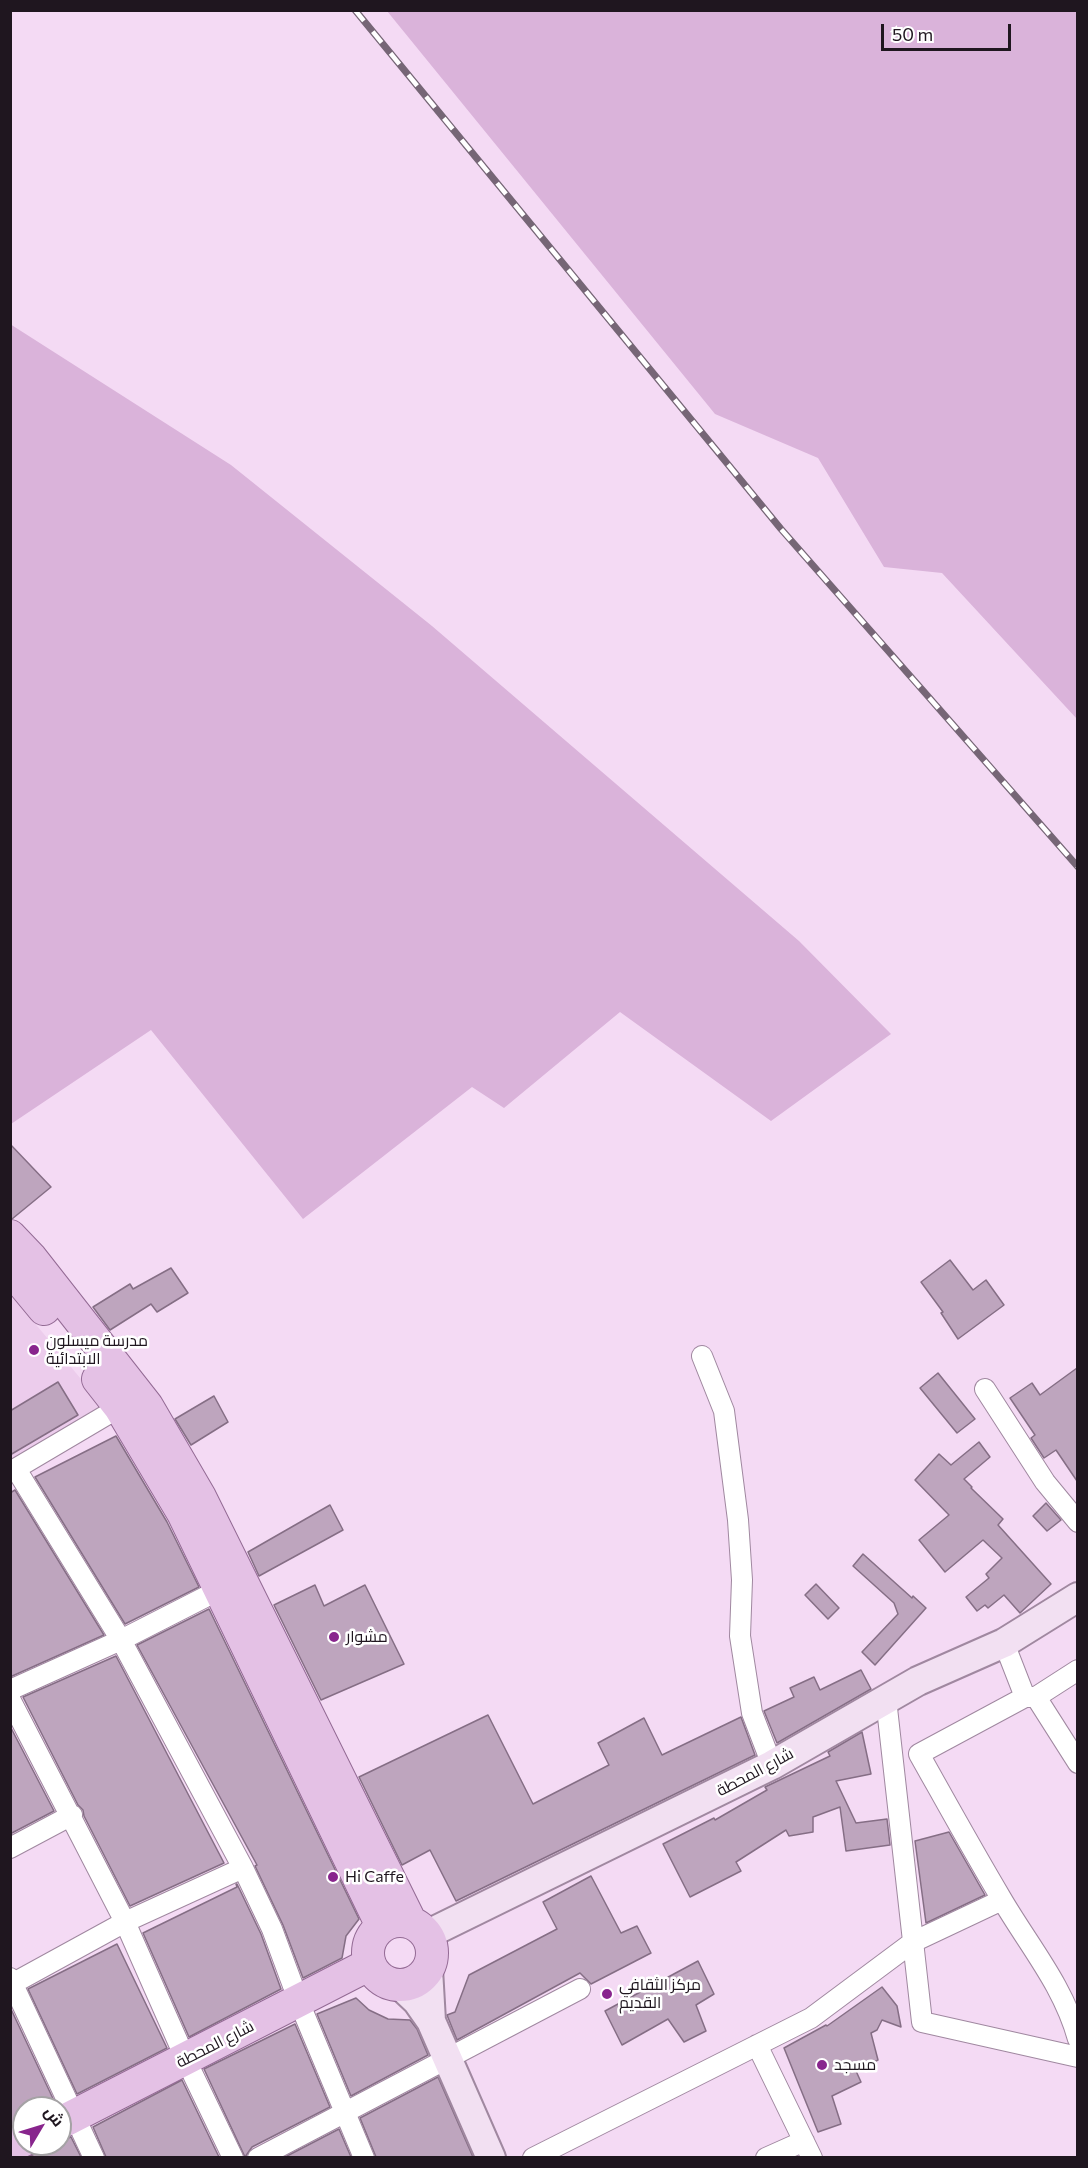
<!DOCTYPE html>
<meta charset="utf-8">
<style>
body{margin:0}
#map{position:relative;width:1088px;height:2168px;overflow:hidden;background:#f4daf4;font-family:Commissioner,Cairo,sans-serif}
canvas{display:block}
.frame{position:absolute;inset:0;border:12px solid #1f161f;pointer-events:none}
.north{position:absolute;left:12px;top:2096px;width:60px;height:60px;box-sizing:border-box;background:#fff;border:2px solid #a5a2a5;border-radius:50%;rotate:52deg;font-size:16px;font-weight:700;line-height:24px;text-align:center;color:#1f161f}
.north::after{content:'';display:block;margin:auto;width:21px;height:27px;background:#88258d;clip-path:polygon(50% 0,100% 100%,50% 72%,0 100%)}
.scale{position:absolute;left:881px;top:24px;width:130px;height:27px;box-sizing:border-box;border:3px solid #1f161f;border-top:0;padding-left:8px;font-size:18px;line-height:21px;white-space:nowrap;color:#1f161f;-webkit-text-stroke:4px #fff;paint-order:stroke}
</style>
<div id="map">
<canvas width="1088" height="2168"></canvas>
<div class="frame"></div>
<div class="north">ش</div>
<div class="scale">50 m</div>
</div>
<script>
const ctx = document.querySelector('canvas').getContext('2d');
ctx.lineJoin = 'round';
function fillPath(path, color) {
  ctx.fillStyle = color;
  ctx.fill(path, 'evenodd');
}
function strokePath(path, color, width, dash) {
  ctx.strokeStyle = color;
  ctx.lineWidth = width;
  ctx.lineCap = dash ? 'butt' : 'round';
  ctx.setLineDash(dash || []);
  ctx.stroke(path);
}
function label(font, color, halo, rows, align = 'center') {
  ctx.font = font + ' Commissioner,Cairo,sans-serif';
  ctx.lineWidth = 5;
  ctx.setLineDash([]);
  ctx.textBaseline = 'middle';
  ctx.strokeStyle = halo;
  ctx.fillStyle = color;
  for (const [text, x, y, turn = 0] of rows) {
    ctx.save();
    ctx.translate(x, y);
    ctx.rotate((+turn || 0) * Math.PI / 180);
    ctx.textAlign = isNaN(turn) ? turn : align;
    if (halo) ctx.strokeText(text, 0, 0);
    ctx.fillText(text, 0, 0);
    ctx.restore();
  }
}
fillPath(new Path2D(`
 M 10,1293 L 104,1407 L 10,1461 Z`), '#ecccec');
fillPath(new Path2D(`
 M 387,11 L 1077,11 L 1077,719 L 942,573 L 884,567 L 818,458 L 715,414 Z
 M 10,324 L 231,465 L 432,626 L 799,941 L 891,1034 L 771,1121 L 620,1012 L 504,1108 L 472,1087 L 303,1219 L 151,1030 L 11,1124 Z`), '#dab3da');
const building = new Path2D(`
 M 10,1144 L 51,1187 L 12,1219 L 10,1219 Z
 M 950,1260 L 973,1290 L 986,1280 L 1004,1305 L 958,1339 L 941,1313 L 943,1312 L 921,1282 Z
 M 171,1268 L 188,1293 L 157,1312 L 151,1304 L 110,1330 L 93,1307 L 130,1284 L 133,1289 Z
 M 1077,1368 L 1077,1481 L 1056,1450 L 1044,1458 L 1031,1438 L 1035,1435 L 1010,1398 L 1032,1383 L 1040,1395 Z
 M 938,1373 L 975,1419 L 957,1433 L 920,1388 Z
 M 58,1382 L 78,1415 L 10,1455 L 10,1411 Z
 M 214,1396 L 228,1422 L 191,1445 L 175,1419 Z
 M 116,1436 L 167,1522 L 199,1587 L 125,1624 L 35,1477 Z
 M 979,1442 L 990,1457 L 964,1479 L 972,1487 L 971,1488 L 1003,1519 L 998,1525 L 1051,1584 L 1020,1613 L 1004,1595 L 988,1608 L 985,1605 L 977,1611 L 966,1597 L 989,1578 L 986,1574 L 1002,1558 L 983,1540 L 945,1572 L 919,1540 L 949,1515 L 915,1480 L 939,1454 L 951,1465 Z
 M 15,1490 L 104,1635 L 10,1677 L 10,1493 Z
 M 1046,1503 L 1061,1520 L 1047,1531 L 1033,1516 Z
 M 330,1505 L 343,1530 L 259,1576 L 248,1552 Z
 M 863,1554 L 912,1598 L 913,1596 L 926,1608 L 875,1665 L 862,1652 L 898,1614 L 894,1603 L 853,1566 Z
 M 816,1584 L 839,1608 L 828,1619 L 805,1595 Z
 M 315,1585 L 324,1606 L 365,1585 L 404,1664 L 321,1700 L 274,1605 Z
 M 209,1609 L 359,1919 L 346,1936 L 342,1958 L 303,1978 L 283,1925 L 255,1866 L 257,1865 L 137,1645 Z
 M 116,1656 L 224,1863 L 130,1906 L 84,1816 L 83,1810 L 78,1805 L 23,1697 Z
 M 861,1670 L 871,1689 L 777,1743 L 764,1711 L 794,1697 L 790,1688 L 814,1677 L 820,1690 Z
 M 488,1715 L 533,1804 L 609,1765 L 598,1743 L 644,1718 L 662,1755 L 741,1717 L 755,1755 L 456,1901 L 430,1850 L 402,1865 L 359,1777 Z
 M 10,1726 L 54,1811 L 10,1834 Z
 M 862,1732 L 871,1774 L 836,1781 L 856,1823 L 887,1819 L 890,1845 L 846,1851 L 840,1807 L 813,1817 L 813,1832 L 789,1836 L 786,1830 L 736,1862 L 741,1871 L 690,1897 L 663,1844 L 714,1818 L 715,1820 L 767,1790 L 765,1787 L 830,1756 L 828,1752 Z
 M 949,1832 L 985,1895 L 926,1923 L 915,1841 Z
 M 591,1876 L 621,1933 L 637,1926 L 651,1953 L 591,1984 L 580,1973 L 457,2040 L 447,2015 L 455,2012 L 469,1975 L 557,1929 L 543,1902 Z
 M 236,1884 L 237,1884 L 261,1934 L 281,1989 L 189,2037 L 143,1933 L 237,1887 Z
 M 117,1944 L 167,2048 L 77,2094 L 28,1989 Z
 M 698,1961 L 714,1994 L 696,2005 L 706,2031 L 684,2042 L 668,2019 L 622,2045 L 605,2011 Z
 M 882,1987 L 897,2006 L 901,2027 L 882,2020 L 877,2030 L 871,2033 L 878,2060 L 856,2071 L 861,2082 L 832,2096 L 841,2124 L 818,2132 L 784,2048 L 826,2025 L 827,2026 Z
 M 356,1998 L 369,2010 L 388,2019 L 410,2020 L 417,2029 L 428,2055 L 351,2096 L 317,2014 Z
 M 10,2007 L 56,2105 L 51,2108 L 24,2108 L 24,2122 L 10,2127 Z
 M 295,2024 L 330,2107 L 252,2147 L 245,2157 L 204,2069 Z
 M 438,2077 L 473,2157 L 376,2157 L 360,2118 Z
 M 182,2080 L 219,2157 L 106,2157 L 93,2127 Z
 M 339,2129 L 351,2157 L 285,2157 Z
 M 71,2137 L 81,2157 L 29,2157 L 51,2144 L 60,2144 L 60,2141 Z`);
fillPath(building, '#bea5be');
strokePath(building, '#856e85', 1.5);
const minor = new Path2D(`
 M 702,1356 L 724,1411 L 738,1520 L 742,1580 L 740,1636 L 752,1713 L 772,1765
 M 985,1389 L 1045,1482 L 1078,1522
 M 16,1469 L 121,1640 L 243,1868 L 272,1929 L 299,2002 L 364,2158
 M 10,1472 L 120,1407
 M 1004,1643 L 1025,1697
 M 1078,1670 L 1036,1697 L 1025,1697 L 919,1754 C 946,1802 973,1851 1001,1898 C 1029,1946 1063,1985 1078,2039
 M 10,1690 L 121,1640 L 221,1589
 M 1036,1697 L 1078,1763
 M 10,1699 L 125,1922 L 186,2060 L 233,2158
 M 886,1699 L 922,2022 L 1078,2057
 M 10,1848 L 72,1815
 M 10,1978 L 94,2158
 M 10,1985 L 125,1922 L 243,1868
 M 757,2045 L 812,2158
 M 258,2158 L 580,1989
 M 533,2158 L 811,2018 L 913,1942 L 1002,1900
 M 766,2158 L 804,2141`);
const secondary = new Path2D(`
 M 426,1935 L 772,1765 L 918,1681 L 1004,1643 L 1078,1597
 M 428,1969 L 431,2021
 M 400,1985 L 417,2001 L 431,2021 L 491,2158`);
const primary = new Path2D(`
 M 10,1236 L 31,1258 L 147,1406 L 200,1497 L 411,1923
 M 10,1268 L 44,1309
 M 98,1379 L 120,1407 L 183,1513 L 382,1926
 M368 1953a32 32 0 1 1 64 0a32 32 0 1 1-64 0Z
 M 60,2123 L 370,1964
 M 10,2147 L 24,2140`);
strokePath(minor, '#a088a0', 22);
strokePath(secondary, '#a088a0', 32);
strokePath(primary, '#936a94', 34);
strokePath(minor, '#fff', 20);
strokePath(secondary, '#f2e0f2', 28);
strokePath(primary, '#e4c1e5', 32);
const rail = new Path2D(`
 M 355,10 L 781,529 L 1078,867`);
strokePath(rail, '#766676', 7);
strokePath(rail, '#fff', 4.5, [14]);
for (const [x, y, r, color] of [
 [34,1350,6,"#88258d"],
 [334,1637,6,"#88258d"],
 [333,1877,6,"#88258d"],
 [607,1994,6,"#88258d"],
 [822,2065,6,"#88258d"]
]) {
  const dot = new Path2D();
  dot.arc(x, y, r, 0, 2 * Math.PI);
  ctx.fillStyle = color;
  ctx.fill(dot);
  strokePath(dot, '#fff', 2);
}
label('16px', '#1f161f', '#fff', [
 ["مدرسة ميسلون",46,1341],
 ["الابتدائية",46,1359],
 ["مشوار",346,1637],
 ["Hi Caffe",345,1877],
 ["مركز الثقافي",619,1985],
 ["القديم",619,2003],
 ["مسجد",834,2065]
], 'left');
label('16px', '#1f161f', '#fff', [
 ["شارع المحطة",755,1772,-28],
 ["شارع المحطة",215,2044,-27]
]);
</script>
